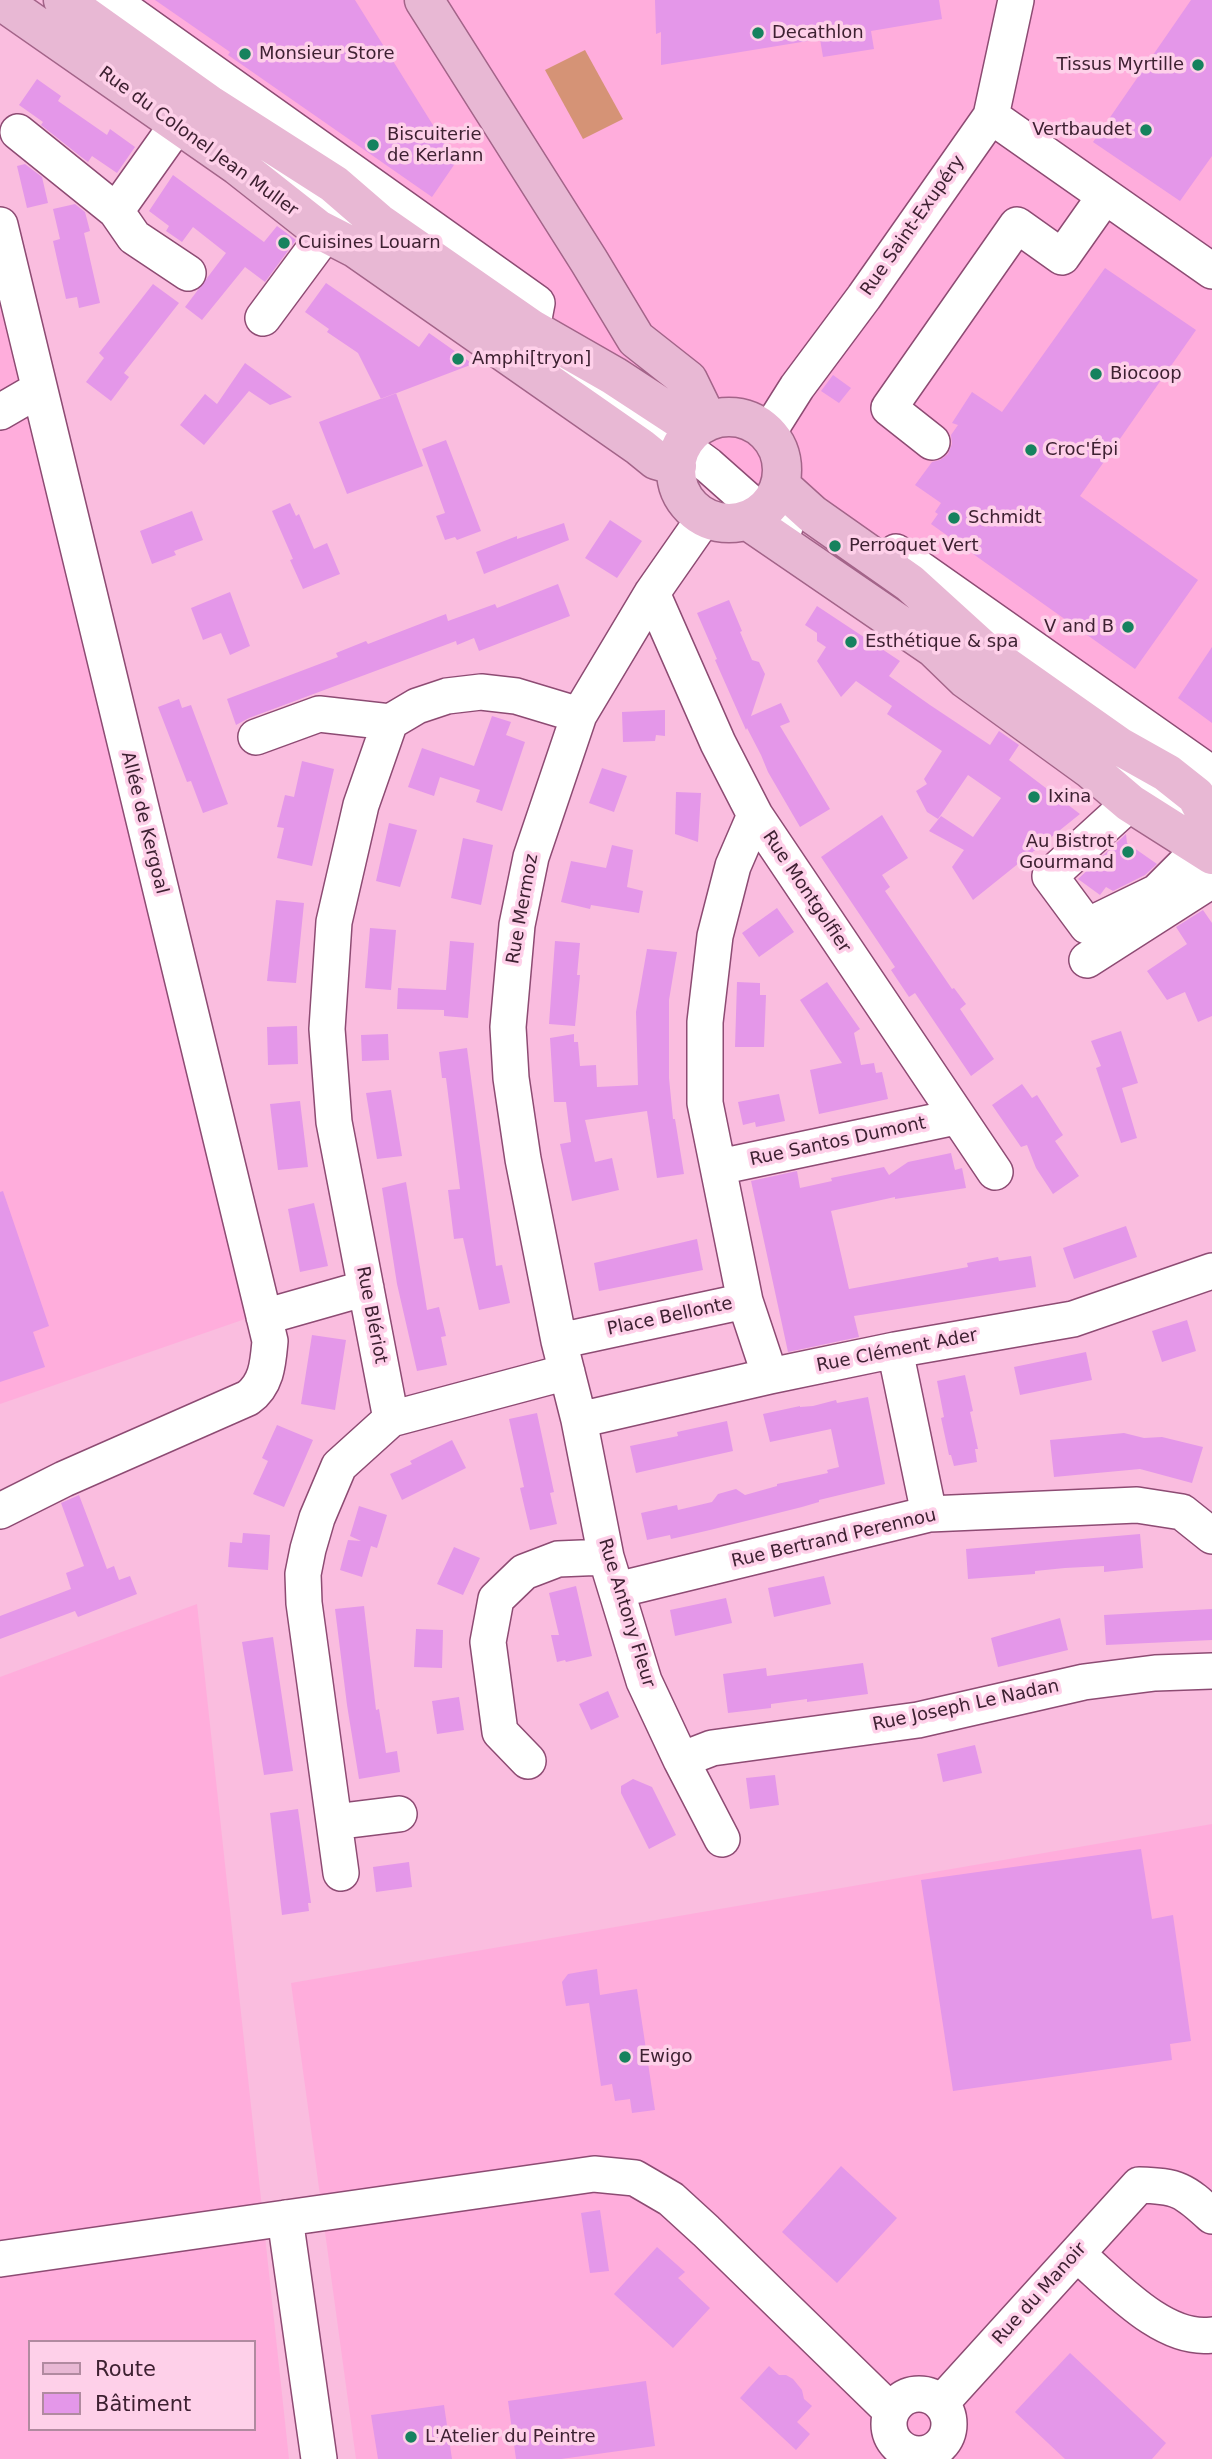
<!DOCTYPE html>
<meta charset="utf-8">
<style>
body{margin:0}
#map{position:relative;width:1212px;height:2459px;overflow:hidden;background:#fabddf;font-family:"DejaVu Sans",sans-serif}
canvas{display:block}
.legend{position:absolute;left:28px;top:2340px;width:228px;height:91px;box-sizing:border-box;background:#fed0e9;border:2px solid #b18aa0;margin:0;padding:9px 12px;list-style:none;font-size:21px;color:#3e2132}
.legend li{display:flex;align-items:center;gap:14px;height:35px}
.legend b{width:35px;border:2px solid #b18aa0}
</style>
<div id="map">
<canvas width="1212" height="2459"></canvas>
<ul class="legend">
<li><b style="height:9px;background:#e8b8d4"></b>Route</li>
<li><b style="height:19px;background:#e497e9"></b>Bâtiment</li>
</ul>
</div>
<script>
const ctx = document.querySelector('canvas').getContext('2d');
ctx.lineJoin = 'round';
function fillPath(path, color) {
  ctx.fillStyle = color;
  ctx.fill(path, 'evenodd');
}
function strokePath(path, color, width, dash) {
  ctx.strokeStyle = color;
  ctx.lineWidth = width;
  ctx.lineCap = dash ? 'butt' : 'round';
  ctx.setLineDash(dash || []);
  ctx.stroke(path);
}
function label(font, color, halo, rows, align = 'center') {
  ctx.font = font + ' "DejaVu Sans",sans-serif';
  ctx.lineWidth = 7;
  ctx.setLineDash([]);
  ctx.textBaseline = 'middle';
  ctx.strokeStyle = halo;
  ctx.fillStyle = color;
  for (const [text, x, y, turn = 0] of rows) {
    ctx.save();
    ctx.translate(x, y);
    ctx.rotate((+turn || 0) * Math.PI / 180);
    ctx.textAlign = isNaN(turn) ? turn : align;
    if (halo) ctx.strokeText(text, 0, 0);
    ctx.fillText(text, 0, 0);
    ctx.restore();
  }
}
fillPath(new Path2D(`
 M 59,0 L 1212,0 L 1212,877 L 890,582 Z
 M 0,282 L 248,1318 L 0,1404 Z
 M 197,1604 L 289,2459 L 0,2459 L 0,1677 ZM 30,2342 L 254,2342 L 254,2429 L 30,2429 Z
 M 1212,1824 L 1212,2459 L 356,2459 L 291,1983 Z`), '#ffaddc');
fillPath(new Path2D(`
 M 585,50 L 623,119 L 583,139 L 545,70 Z`), '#d59376');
fillPath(new Path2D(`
 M 155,0 L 355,0 L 456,162 L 432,197 L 228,55 L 230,52 Z
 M 655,0 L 939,0 L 942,19 L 871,31 L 874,49 L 823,57 L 820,39 L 661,65 L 661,32 L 656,34 Z
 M 1191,0 L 1212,0 L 1212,156 L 1180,201 L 1093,142 Z
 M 37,79 L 61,96 L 58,101 L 107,135 L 110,129 L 135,147 L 117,173 L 92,156 L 88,162 L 80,156 L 41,125 L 43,122 L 19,105 Z
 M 25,164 L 42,177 L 48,203 L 27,208 L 17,166 Z
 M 173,175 L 264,242 L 277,226 L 296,240 L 265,282 L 245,267 L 202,320 L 185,307 L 226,253 L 193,227 L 182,242 L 166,231 L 169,226 L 149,211 Z
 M 75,204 L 85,212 L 90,231 L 84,233 L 100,303 L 79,308 L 77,297 L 66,299 L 53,241 L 60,239 L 53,209 Z
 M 1105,268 L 1196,330 L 1080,496 L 1198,580 L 1135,669 L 931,524 L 938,514 L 935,512 L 941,503 L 915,485 L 932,462 L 940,460 L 948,454 L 952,444 L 951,435 L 958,425 L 952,423 L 972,392 L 1002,412 Z
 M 326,283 L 419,347 L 429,333 L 473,364 L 381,399 L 358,353 L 327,332 L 329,329 L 305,312 Z
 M 153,284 L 179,303 L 124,373 L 129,377 L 111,401 L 86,382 L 104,358 L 99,353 Z
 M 245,363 L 292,397 L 270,405 L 249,391 L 204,445 L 180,425 L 205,394 L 217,404 Z
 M 833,375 L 851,388 L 839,403 L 821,391 Z
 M 396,393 L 423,466 L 347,494 L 319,422 Z
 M 446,440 L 481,531 L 457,540 L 455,537 L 445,540 L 436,516 L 445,513 L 422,449 Z
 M 290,503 L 296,516 L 299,514 L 314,549 L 327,543 L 340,574 L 303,589 L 290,560 L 293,559 L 272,511 Z
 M 192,511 L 203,540 L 174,551 L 176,555 L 152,564 L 140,531 Z
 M 610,520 L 642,541 L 617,578 L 585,558 Z
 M 564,523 L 569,540 L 484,574 L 476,552 L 517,536 L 517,539 Z
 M 558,584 L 570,616 L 479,651 L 474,638 L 457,645 L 456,641 L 249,718 L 236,725 L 227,699 L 338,657 L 336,653 L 366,641 L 368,644 L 446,614 L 448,621 L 495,604 L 497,608 Z
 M 230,592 L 250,646 L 230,655 L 221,633 L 203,640 L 191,608 Z
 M 729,600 L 742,631 L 740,632 L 752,660 L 759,662 L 765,674 L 751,716 L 781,703 L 790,722 L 780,726 L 830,809 L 800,827 L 768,772 L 761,755 L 747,728 L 746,730 L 715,660 L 717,659 L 697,613 Z
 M 817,606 L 900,661 L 889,676 L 930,705 L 990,745 L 999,731 L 1019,745 L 1009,760 L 1080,814 L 973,900 L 952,867 L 964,850 L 929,831 L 941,816 L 973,837 L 1001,798 L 968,775 L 938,819 L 927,812 L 916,791 L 927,784 L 924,779 L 942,751 L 887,714 L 892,706 L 856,681 L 841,697 L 817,661 L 826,647 L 817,641 L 817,633 L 805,625 Z
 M 1212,647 L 1212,723 L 1178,698 Z
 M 179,699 L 182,708 L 191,705 L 228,804 L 203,813 L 191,781 L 187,782 L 158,707 Z
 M 665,710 L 665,736 L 656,735 L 655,741 L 623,742 L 622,712 Z
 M 492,716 L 511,722 L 506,735 L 525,742 L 502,811 L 476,802 L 480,790 L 440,777 L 434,796 L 408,787 L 422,748 L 474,766 Z
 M 302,761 L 334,769 L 312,866 L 277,858 L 284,828 L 277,827 L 285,795 L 294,797 Z
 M 602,768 L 627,776 L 614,812 L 589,803 Z
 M 676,792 L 701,793 L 698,842 L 675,834 Z
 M 882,815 L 908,858 L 882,875 L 890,887 L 885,891 L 952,989 L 954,988 L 966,1004 L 960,1009 L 994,1059 L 971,1076 L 915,993 L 909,997 L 891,970 L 895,967 L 821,857 Z
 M 389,823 L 417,830 L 400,887 L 376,881 Z
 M 1126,834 L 1127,843 L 1157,864 L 1145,875 L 1113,891 L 1106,887 L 1100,895 L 1078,879 Z
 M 463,838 L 493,845 L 481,905 L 451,898 Z
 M 612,845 L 633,850 L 627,887 L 643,891 L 639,913 L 591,905 L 590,909 L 561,902 L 571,861 L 606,868 Z
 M 276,900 L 304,903 L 296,983 L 267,981 Z
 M 777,908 L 794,932 L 759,957 L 742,933 Z
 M 1203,910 L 1212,923 L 1212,1016 L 1198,1022 L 1185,992 L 1167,1000 L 1147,971 L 1187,944 L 1176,927 Z
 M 370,928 L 396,930 L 391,990 L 365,988 Z
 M 450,941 L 474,943 L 468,1018 L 444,1016 L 444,1010 L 397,1009 L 398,988 L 446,990 Z
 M 555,941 L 580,943 L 577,975 L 580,975 L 575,1026 L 549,1024 Z
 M 647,949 L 677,952 L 669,1000 L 669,1078 L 673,1119 L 675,1119 L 684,1174 L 657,1178 L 647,1111 L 585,1120 L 595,1162 L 612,1158 L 619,1190 L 572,1201 L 560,1144 L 571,1142 L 566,1102 L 554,1102 L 550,1038 L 574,1034 L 574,1042 L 578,1042 L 580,1066 L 596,1065 L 597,1087 L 638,1085 L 636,1012 Z
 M 737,982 L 760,983 L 760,995 L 766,995 L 764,1047 L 735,1047 Z
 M 827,982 L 860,1029 L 854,1033 L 861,1065 L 874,1063 L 876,1073 L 882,1072 L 888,1099 L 819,1114 L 810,1070 L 842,1063 L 800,1000 Z
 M 297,1026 L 298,1064 L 268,1065 L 267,1027 Z
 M 1121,1031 L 1138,1083 L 1122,1088 L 1137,1138 L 1121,1143 L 1096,1068 L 1101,1066 L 1091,1041 Z
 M 388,1034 L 389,1060 L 362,1061 L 361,1035 Z
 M 467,1048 L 496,1266 L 502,1265 L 510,1303 L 479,1310 L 463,1238 L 454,1239 L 448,1190 L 460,1189 L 446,1078 L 442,1078 L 439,1052 Z
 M 1022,1084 L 1032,1098 L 1037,1095 L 1063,1135 L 1055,1141 L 1079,1176 L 1053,1194 L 1036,1168 L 1027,1145 L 1021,1147 L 992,1105 Z
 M 391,1090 L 402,1156 L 377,1159 L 366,1093 Z
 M 779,1094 L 785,1121 L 756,1127 L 755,1122 L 743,1125 L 738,1102 Z
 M 300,1101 L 308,1167 L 278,1170 L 270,1104 Z
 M 951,1153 L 955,1170 L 962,1168 L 966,1188 L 895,1199 L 895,1197 L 831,1211 L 849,1289 L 968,1267 L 967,1263 L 998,1257 L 999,1261 L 1031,1256 L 1036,1287 L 854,1316 L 859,1337 L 788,1352 L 751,1181 L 797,1171 L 800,1188 L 832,1181 L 831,1178 L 884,1167 L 889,1175 L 908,1162 Z
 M 406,1182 L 427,1310 L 439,1307 L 446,1336 L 441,1337 L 447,1365 L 417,1371 L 397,1284 L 382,1188 Z
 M 3,1191 L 49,1326 L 33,1332 L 45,1367 L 0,1382 L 0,1192 Z
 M 314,1203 L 328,1266 L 300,1272 L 288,1209 Z
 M 1126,1226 L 1137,1257 L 1074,1279 L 1063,1248 Z
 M 697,1239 L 703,1270 L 599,1291 L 594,1263 Z
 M 1187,1320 L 1196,1351 L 1162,1362 L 1152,1331 Z
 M 312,1335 L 346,1340 L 335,1410 L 301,1404 Z
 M 1086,1352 L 1092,1380 L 1020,1395 L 1014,1367 Z
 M 965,1375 L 973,1411 L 970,1412 L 978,1449 L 975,1449 L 977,1462 L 954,1466 L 951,1455 L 949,1455 L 941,1418 L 944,1417 L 937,1381 Z
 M 868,1397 L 885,1484 L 819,1500 L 819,1502 L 802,1507 L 710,1530 L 671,1539 L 670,1535 L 647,1540 L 641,1513 L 677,1505 L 678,1510 L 712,1502 L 718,1494 L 736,1489 L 745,1495 L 777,1486 L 777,1484 L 828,1473 L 827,1470 L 839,1467 L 831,1429 L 770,1442 L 763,1414 L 800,1406 L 800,1407 L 813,1406 L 836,1400 L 837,1403 Z
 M 537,1413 L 554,1492 L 550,1493 L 557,1524 L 530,1530 L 520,1488 L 524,1487 L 509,1419 Z
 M 727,1421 L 733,1451 L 636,1473 L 630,1446 L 678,1436 L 677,1432 Z
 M 277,1425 L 313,1440 L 284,1507 L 253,1494 L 268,1461 L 262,1458 Z
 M 1124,1433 L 1144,1438 L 1162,1437 L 1203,1447 L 1192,1483 L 1140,1469 L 1054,1477 L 1050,1440 Z
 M 452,1440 L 466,1468 L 402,1500 L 390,1474 L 412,1464 L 410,1461 Z
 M 79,1495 L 107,1569 L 114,1566 L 119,1580 L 130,1576 L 137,1594 L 78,1617 L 75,1611 L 0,1639 L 0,1616 L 71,1589 L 66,1573 L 84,1566 L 61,1503 Z
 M 359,1506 L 387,1515 L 377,1548 L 371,1546 L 362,1577 L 340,1570 L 348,1540 L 361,1541 L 350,1536 Z
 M 243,1533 L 270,1535 L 268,1570 L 228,1567 L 230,1542 L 242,1543 Z
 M 1140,1534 L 1143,1568 L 1104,1572 L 1104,1566 L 1065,1568 L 1035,1571 L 1035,1574 L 968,1579 L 966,1549 Z
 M 454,1547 L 480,1558 L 463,1595 L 437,1584 Z
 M 824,1576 L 831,1604 L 774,1617 L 768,1588 Z
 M 576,1586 L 592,1656 L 566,1662 L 565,1660 L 557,1662 L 551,1635 L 559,1635 L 549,1593 Z
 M 726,1598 L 732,1623 L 675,1636 L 670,1610 Z
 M 364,1606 L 376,1710 L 379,1709 L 386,1753 L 397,1751 L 400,1772 L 359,1779 L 347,1705 L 335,1609 Z
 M 1212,1609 L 1212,1640 L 1106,1645 L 1104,1615 Z
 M 1060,1618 L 1068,1650 L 998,1667 L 991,1638 Z
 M 416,1629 L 443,1630 L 442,1668 L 414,1667 Z
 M 273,1637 L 293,1771 L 264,1775 L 242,1642 Z
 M 863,1663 L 868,1694 L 807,1702 L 807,1699 L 771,1704 L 771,1708 L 728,1713 L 723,1674 L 766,1668 L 767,1676 Z
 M 608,1691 L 619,1717 L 591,1730 L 579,1704 Z
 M 459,1697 L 464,1730 L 437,1734 L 432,1701 Z
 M 975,1745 L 982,1773 L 943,1782 L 937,1754 Z
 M 775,1775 L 779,1805 L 750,1809 L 746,1778 Z
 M 633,1779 L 652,1787 L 676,1835 L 649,1849 L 621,1793 L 621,1786 Z
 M 298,1809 L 311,1903 L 308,1903 L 309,1911 L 282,1915 L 270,1813 Z
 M 1141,1849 L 1152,1919 L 1173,1915 L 1191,2041 L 1170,2044 L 1172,2060 L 953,2091 L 921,1880 Z
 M 409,1862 L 412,1887 L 376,1892 L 373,1867 Z
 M 597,1969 L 600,1995 L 637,1989 L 655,2110 L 632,2113 L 630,2099 L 615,2101 L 612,2084 L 601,2086 L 589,2003 L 566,2006 L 562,1982 L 568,1974 Z
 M 841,2166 L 897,2218 L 837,2283 L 782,2232 Z
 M 600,2210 L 609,2271 L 590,2273 L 581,2213 Z
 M 657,2247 L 685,2272 L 678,2278 L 710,2308 L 673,2348 L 614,2294 Z
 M 1070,2353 L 1166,2443 L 1152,2459 L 1065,2459 L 1015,2412 Z
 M 769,2366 L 779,2375 L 786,2375 L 793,2379 L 802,2390 L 804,2399 L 812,2406 L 797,2422 L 810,2434 L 796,2450 L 740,2398 Z
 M 646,2381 L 655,2446 L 561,2459 L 516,2459 L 508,2401 Z
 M 444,2405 L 452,2459 L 378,2459 L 371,2415 Z`), '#e497e9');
const minor = new Path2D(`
 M 111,0 L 537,303 L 532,329
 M 991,116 L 1212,271
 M 18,132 L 116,211 L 134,237 L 188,273
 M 235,143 L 385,246
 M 116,211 L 177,125
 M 0,225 L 270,1341 C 268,1363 267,1384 248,1398 L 64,1479 L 0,1511
 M 263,318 L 326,233
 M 529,345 L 649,428 L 682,446 L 708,465 L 761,512 L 785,527
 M 0,412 L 38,390
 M 768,433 L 797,387 L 864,297 L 991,116 L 1016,0
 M 932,442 L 889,408 L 1017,225 L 1062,257 L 1105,196
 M 705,517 L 652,593 L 579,715 L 531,857 L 517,925 L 508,1027 L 511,1078 L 523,1159 L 559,1341 L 579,1420 L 606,1557 L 644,1681 L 681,1760 L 722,1839
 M 896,552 L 1206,770 L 1196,796
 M 652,593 L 718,743 L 755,815 L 995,1172
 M 390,722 L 361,805 L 334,922 L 327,1029 L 334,1122 L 391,1419
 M 256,737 L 319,714 L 390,722 L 417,706 L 447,696 L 481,692 L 516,696 L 579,715
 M 1081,742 L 1181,812 L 1199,832 L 1209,839
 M 1130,803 L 1050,876 L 1087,926 L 1157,892 L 1202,847
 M 755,815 L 733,866 L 715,936 L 705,1022 L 705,1103 L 745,1301 L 770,1376
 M 1087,960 L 1212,880
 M 719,1167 L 956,1117
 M 264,1317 L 366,1288
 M 559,1341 L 745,1301
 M 895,1350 L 929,1514
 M 579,1420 L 770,1376 L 895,1350 L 1073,1319 L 1212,1271
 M 617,1590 L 929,1514 L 1137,1505 L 1182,1512 L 1212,1536
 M 681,1760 L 712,1748 L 918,1720 L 1084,1682 L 1155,1673 L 1212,1671
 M 528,1761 L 500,1732 L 488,1642 L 496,1599 L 524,1572 L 558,1559 L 606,1557
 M 399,1814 L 334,1822 L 304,1603 L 303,1574 L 308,1549 L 317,1518 L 339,1466 L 391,1419 L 567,1372
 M 334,1822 L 341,1873
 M 285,2218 L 319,2459
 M 1077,2254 C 1112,2284 1163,2342 1212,2335
 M 0,2259 L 594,2174 L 635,2178 L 671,2199 L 706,2231 L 891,2411
 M889 2424a30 30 0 1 1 60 0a30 30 0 1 1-60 0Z
 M 941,2403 L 1139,2185 C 1178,2186 1184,2190 1212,2216`);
const major = new Path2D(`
 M 0,0 L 238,166 L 318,229 L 355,248 L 640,447 L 656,460 L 677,466
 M 63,0 L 209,104 L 334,184 L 378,222 L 532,329 L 614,376 L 695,429
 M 424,0 L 589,261 L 636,339 L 688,380 L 708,421
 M676 470a53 53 0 1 1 106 0a53 53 0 1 1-106 0Z
 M 780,485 L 812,514 L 910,583 L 987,653 L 1119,746 L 1167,773 L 1196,796 L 1212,826
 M 747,520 L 934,648 L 966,679 L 1090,769 L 1130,803 L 1212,855`);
strokePath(minor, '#8d4b73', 38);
strokePath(major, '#a36489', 41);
strokePath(minor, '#fff', 35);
strokePath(major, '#e8b8d4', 38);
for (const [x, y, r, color] of [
 [758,33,7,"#16825e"],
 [245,54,7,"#16825e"],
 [1198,65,7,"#16825e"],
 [1146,130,7,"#16825e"],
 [373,145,7,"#16825e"],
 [284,243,7,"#16825e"],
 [458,359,7,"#16825e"],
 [1096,374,7,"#16825e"],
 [1031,450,7,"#16825e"],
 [954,518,7,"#16825e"],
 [835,546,7,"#16825e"],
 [1128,627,7,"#16825e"],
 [851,642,7,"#16825e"],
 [1034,797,7,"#16825e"],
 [1128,852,7,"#16825e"],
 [625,2057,7,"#16825e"],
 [411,2437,7,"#16825e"]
]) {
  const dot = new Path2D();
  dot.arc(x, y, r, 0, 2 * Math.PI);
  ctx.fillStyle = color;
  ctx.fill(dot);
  strokePath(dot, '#fed0e9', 2.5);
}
label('18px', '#3e2132', '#fed0e9', [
 ["Decathlon",772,33],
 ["Monsieur Store",259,54],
 ["Tissus Myrtille",1184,65,"right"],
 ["Vertbaudet",1132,130,"right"],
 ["Biscuiterie",387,135],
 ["de Kerlann",387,156],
 ["Cuisines Louarn",298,243],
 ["Amphi[tryon]",472,359],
 ["Biocoop",1110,374],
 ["Croc'Épi",1045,450],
 ["Schmidt",968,518],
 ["Perroquet Vert",849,546],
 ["V and B",1114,627,"right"],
 ["Esthétique & spa",865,642],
 ["Ixina",1048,797],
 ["Au Bistrot",1114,842,"right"],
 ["Gourmand",1114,863,"right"],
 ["Ewigo",639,2057],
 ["L'Atelier du Peintre",425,2437]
], 'left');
label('18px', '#3e2132', '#fed0e9', [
 ["Rue du Colonel Jean Muller",198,142,36],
 ["Rue Saint-Exupéry",913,226,-55],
 ["Allée de Kergoal",144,823,76],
 ["Rue Montgolfier",806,892,56],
 ["Rue Mermoz",523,909,-80],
 ["Rue Santos Dumont",838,1142,-12],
 ["Rue Blériot",371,1315,79],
 ["Place Bellonte",670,1317,-12],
 ["Rue Clément Ader",897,1351,-11],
 ["Rue Bertrand Perennou",834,1539,-13],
 ["Rue Antony Fleur",626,1613,73],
 ["Rue Joseph Le Nadan",966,1706,-12],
 ["Rue du Manoir",1040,2294,-48]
]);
</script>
